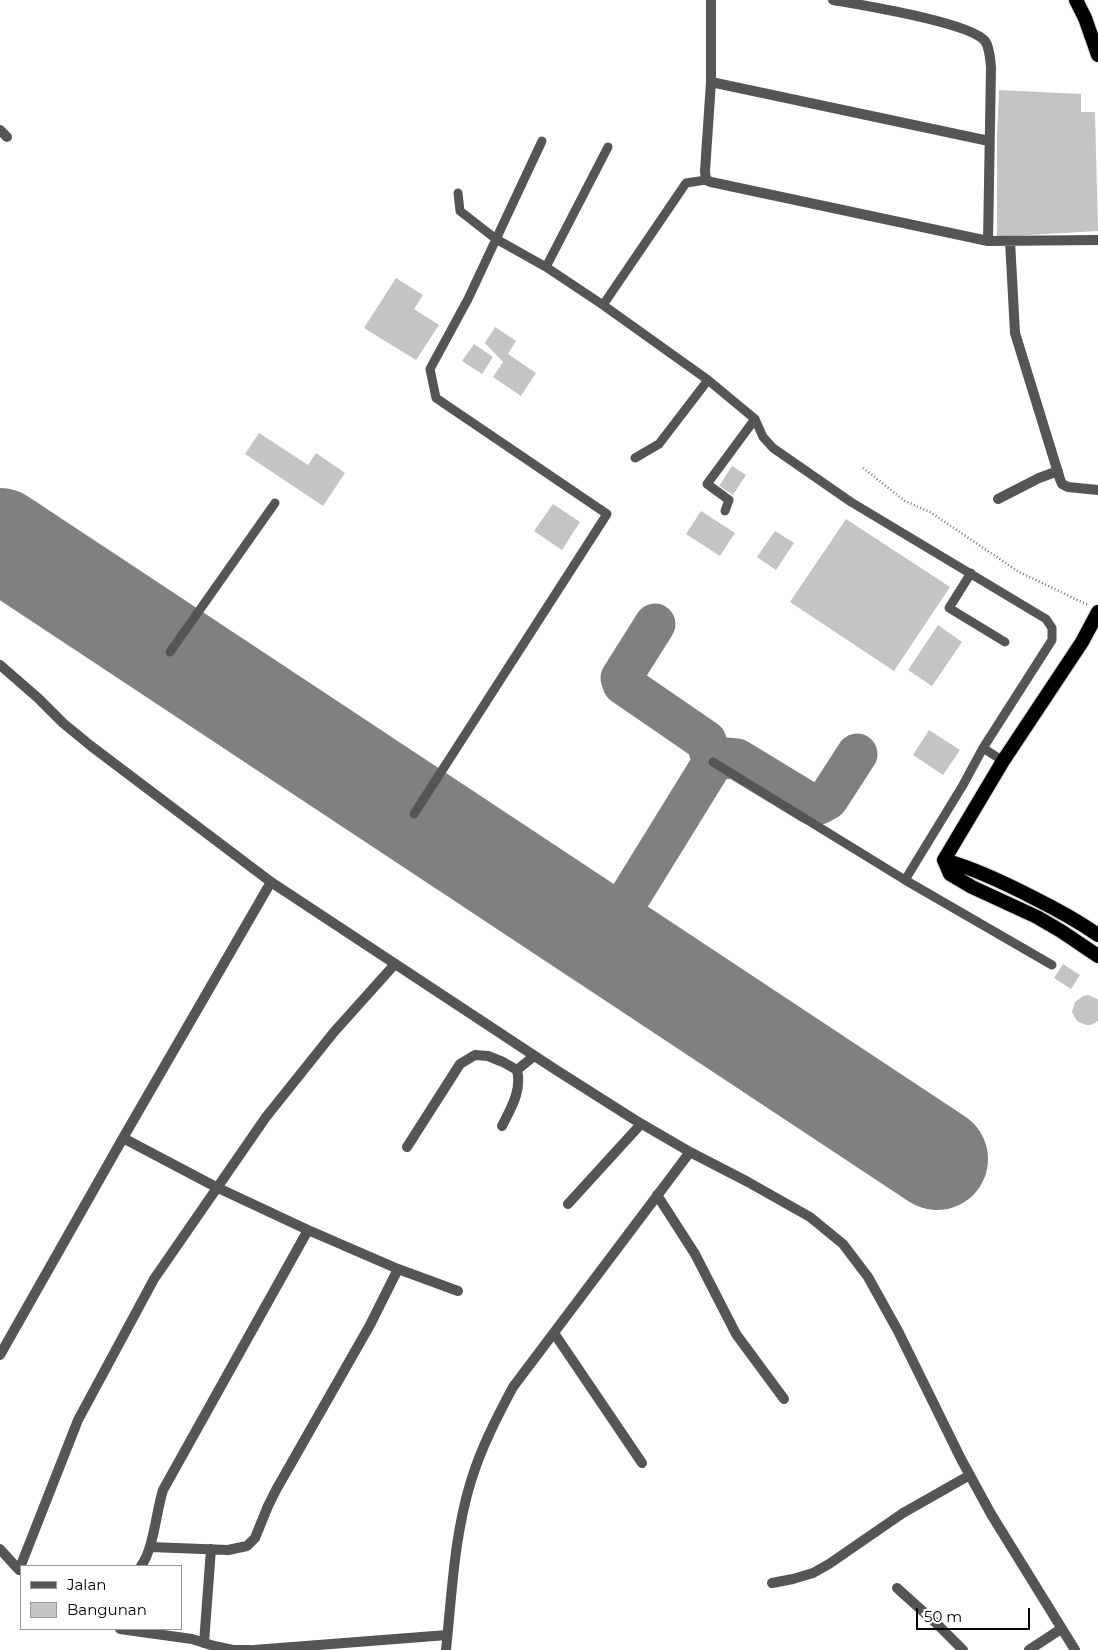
<!DOCTYPE html>
<style>
body{margin:0}
#map{position:relative;width:1098px;height:1650px;overflow:hidden;background:#fff;font-family:Montserrat,sans-serif}
canvas{display:block}
.legend{position:absolute;left:20px;top:1565px;width:162px;height:65px;box-sizing:border-box;background:#fff;border:1px solid #999;margin:0;padding:6px 9px;list-style:none;font-size:15px;color:#000}
.legend li{display:flex;align-items:center;gap:10px;height:25px}
.legend b{width:25px;border:1px solid #999}
.scale{position:absolute;left:916px;top:1608px;width:114px;height:22px;box-sizing:border-box;border:2px solid #000;border-top:0;padding-left:6px;font-size:15px;line-height:18px;white-space:nowrap;color:#000;-webkit-text-stroke:4px #fff;paint-order:stroke}
</style>
<div id="map">
<canvas width="1098" height="1650"></canvas>
<ul class="legend">
<li><b style="height:6px;background:#555"></b>Jalan</li>
<li><b style="height:14px;background:#c4c4c4"></b>Bangunan</li>
</ul>
<div class="scale">50 m</div>
</div>
<script>
const ctx = document.querySelector('canvas').getContext('2d');
ctx.lineJoin = 'round';
function strokePath(path, color, width, dash) {
  ctx.strokeStyle = color;
  ctx.lineWidth = width;
  ctx.lineCap = dash ? 'butt' : 'round';
  ctx.setLineDash(dash || []);
  ctx.stroke(path);
}
function fillPath(path, color) {
  ctx.fillStyle = color;
  ctx.fill(path, 'evenodd');
}
strokePath(new Path2D(`
 M 655,624 L 621,678 L 623,684 L 706,741 L 713,762
 M 576,920 L 602,917 L 623,908
 M 630,957 L 624,936 L 623,908 L 713,762 L 725,758 L 737,759 L 811,804 L 819,804 L 828,799 L 857,754`), '#808080', 41);
strokePath(new Path2D(`
 M 0,539 L 937,1159`), '#808080', 102);
fillPath(new Path2D(`
 M 999,90 L 1081,94 L 1081,112 L 1095,112 L 1098,231 L 997,237 L 997,135 Z
 M 396,278 L 423,295 L 414,309 L 439,325 L 416,360 L 364,328 Z
 M 495,327 L 516,341 L 508,354 L 536,373 L 521,396 L 493,377 L 503,362 L 485,343 Z
 M 474,344 L 493,357 L 482,374 L 462,361 Z
 M 259,433 L 308,465 L 316,453 L 345,473 L 323,506 L 245,454 Z
 M 732,466 L 746,475 L 733,495 L 719,486 Z
 M 553,504 L 580,522 L 562,550 L 534,531 Z
 M 701,511 L 735,533 L 720,556 L 686,534 Z
 M 846,519 L 950,587 L 894,671 L 790,602 Z
 M 775,531 L 794,543 L 776,570 L 757,557 Z
 M 938,625 L 962,642 L 932,686 L 908,670 Z
 M 929,730 L 960,750 L 943,775 L 913,755 Z
 M 1063,964 L 1080,975 L 1071,989 L 1054,978 Z
 M 1088,995 L 1098,999 L 1098,1021 L 1091,1025 L 1086,1025 L 1077,1021 L 1072,1012 L 1075,1002 L 1083,996 Z`), '#c4c4c4');
const trunk = new Path2D(`
 M 1076,0 L 1085,18 L 1098,55
 M 944,860 L 1003,761 L 1082,642 L 1098,612
 M 944,860 L 950,874 L 972,887 L 1037,917 L 1061,931 L 1098,956
 M 944,860 C 976,869 1005,883 1034,898 C 1056,909 1078,921 1098,935`);
strokePath(trunk, '#dbdbdb', 16);
strokePath(new Path2D(`
 M 863,468 L 905,501 L 930,512 L 1019,572 L 1088,605`), '#777', 2.5, [1, 2.5]);
strokePath(new Path2D(`
 M 458,193 L 460,211 L 496,239 L 546,267 L 603,305 L 708,380 L 755,419 L 763,437 L 773,448 L 851,502 L 1046,619 L 1052,628 L 1052,640 L 983,748 L 963,785 L 905,880
 M 546,267 L 608,147
 M 603,305 L 686,183 L 706,180
 M 635,458 L 659,444 L 708,380
 M 725,511 L 729,500 L 707,484 L 755,419
 M 971,573 L 949,608 L 1005,642
 M 170,652 L 275,503
 M 983,748 L 1003,761
 M 713,762 L 905,880 L 1052,965
 M 414,814 L 607,514 L 436,398 L 430,369 L 468,299 L 542,141`), '#555', 9);
strokePath(new Path2D(`
 M 711,0 L 711,82 L 989,141
 M 833,0 C 861,5 969,22 985,41 C 990,48 990,59 991,67 L 988,241
 M 711,82 L 705,171 L 706,180 L 711,182 L 988,241 L 1098,240
 M 0,130 L 7,137
 M 1010,241 L 1015,333 L 1060,479 L 1062,484 L 1068,487 L 1098,490
 M 998,499 L 1039,478 L 1058,471
 M 0,665 L 38,698 L 63,723 L 91,746 L 271,882 L 553,1068 L 635,1120 L 690,1152 L 748,1182 L 810,1217 L 843,1244 L 868,1277 L 898,1331 L 961,1459 L 991,1514 L 1075,1650
 M 502,1126 C 511,1108 522,1091 517,1070
 M 123,1138 L 216,1187 L 308,1230 L 163,1490 C 156,1512 154,1548 141,1566
 M 407,1147 L 460,1064 L 475,1055 L 488,1056 L 503,1062 L 517,1070 L 534,1056
 M 657,1195 L 695,1254 L 736,1334 L 784,1399
 M 568,1204 L 641,1124
 M 398,1269 L 458,1291
 M 554,1333 L 642,1463
 M 0,1355 L 123,1138 L 271,882
 M 150,1547 L 228,1550 L 247,1546 L 255,1538 L 268,1506 L 276,1490 L 370,1325 L 398,1269 L 308,1230
 M 0,1549 L 19,1570 L 21,1570
 M 19,1570 L 78,1420 L 154,1279 L 266,1117 L 334,1032 L 395,964
 M 772,1583 L 793,1579 L 813,1573 L 829,1564 L 903,1513 L 970,1475
 M 897,1588 L 937,1624 L 963,1650
 M 120,1629 L 192,1639 L 214,1646 L 233,1650 L 251,1650
 M 204,1643 L 211,1549
 M 254,1650 L 447,1635
 M 446,1650 C 452,1593 454,1536 471,1481 C 481,1448 497,1417 513,1387 L 690,1152
 M 1029,1650 L 1061,1629`), '#555', 10);
strokePath(trunk, '#000', 14);
</script>
